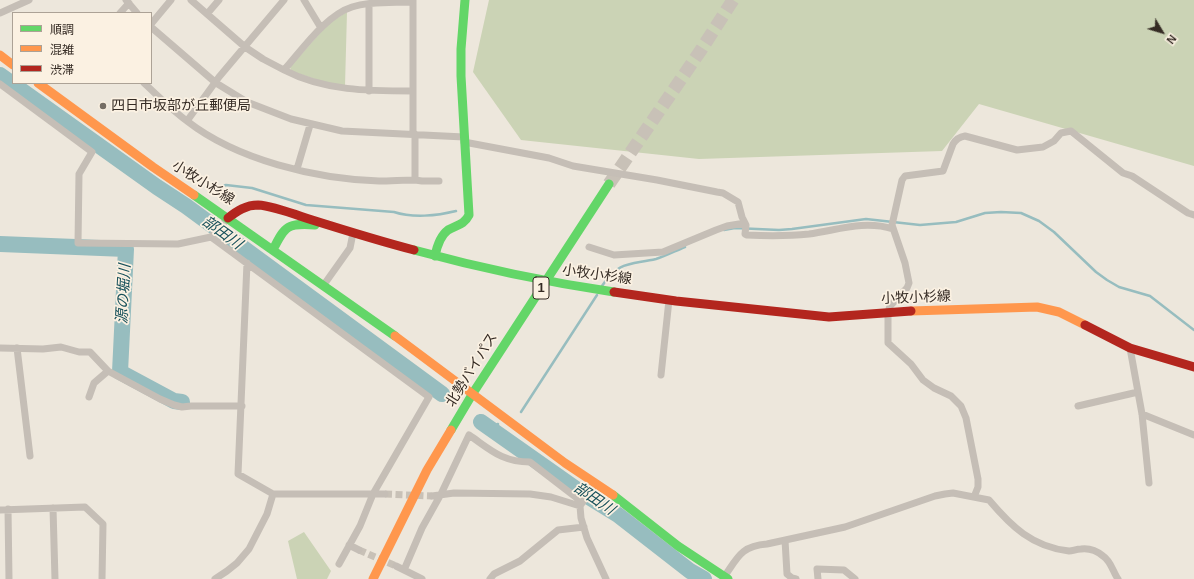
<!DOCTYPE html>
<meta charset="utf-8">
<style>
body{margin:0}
#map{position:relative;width:1194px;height:579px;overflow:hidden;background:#ede7dc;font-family:Arial,"Noto Sans JP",sans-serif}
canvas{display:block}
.legend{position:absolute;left:12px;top:12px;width:140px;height:72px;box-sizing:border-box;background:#fbf1e2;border:1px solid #aca296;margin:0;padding:5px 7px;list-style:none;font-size:12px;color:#352b24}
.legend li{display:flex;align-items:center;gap:8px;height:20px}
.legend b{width:20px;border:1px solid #aca296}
.north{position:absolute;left:1142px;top:12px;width:40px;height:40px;-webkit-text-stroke:3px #fbf1e2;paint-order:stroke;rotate:128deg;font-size:11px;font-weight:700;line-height:16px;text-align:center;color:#352b24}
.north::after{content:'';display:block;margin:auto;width:14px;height:18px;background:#352b24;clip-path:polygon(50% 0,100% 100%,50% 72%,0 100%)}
</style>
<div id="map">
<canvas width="1194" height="579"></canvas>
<ul class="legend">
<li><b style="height:5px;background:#63d668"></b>順調</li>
<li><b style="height:5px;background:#ff974d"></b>混雑</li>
<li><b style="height:5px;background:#b3261e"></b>渋滞</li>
</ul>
<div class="north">N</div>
</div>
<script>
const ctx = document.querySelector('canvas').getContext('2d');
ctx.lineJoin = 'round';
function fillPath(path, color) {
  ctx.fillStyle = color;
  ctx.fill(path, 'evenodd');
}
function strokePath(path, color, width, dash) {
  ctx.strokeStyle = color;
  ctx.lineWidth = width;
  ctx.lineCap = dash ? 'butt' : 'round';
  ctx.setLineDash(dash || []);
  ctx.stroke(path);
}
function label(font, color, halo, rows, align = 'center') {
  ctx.font = font + ' Arial,"Noto Sans JP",sans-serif';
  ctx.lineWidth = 3.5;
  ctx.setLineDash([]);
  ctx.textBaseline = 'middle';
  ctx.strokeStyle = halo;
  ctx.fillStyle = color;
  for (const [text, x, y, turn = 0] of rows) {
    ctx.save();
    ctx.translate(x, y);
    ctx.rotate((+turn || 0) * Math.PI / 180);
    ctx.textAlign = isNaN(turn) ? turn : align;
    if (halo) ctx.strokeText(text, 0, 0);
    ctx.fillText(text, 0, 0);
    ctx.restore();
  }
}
fillPath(new Path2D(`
 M 489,0 L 1194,0 L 1194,166 L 979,104 L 942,151 L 699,159 L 521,140 L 473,72 Z
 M 347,12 L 345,86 L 324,82 L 291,71 L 290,67 L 329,23 Z
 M 304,532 L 331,571 L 327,579 L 297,579 L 288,541 Z`), '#cbd3b5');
strokePath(new Path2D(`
 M 215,189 L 226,185 L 252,188 L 306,205 L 394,212 C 412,218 437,216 456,211
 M 724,230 L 735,228 L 779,230 L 792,229 L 866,219 L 920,225 L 956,222 L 985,213 L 1001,212 L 1021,213 L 1039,221 L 1054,232 L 1096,272 L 1107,280 L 1119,287 L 1150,296 L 1194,330
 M 602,286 C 618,261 630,265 656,259 C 666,256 675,251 685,247
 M 521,412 L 597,295
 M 490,427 L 498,424`), '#97bdbf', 2.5);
strokePath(new Path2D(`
 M 0,75 L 157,187 L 186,206 L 442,394
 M 0,244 L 126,249 L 120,372 L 174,401 L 182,402
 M 481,422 L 579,491 L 618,515 L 690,571 L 704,579`), '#97bdbf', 16);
strokePath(new Path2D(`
 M 385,494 L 432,496
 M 359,550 L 396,566`), '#c8c1b7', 7, [7, 3.5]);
strokePath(new Path2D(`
 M 609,184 L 701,50 L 733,0`), '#c8c1b7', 13, [13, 6]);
strokePath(new Path2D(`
 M 126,0 L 137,13
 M 191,0 L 245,47 L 263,59 L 284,70
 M 304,0 L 321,28
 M 369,4 L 369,91
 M 0,13 L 29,0
 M 120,13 L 129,3
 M 207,14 L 219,0
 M 151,24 L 171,0
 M 151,27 L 216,83 L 247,102 L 291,119 L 342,131 L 464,137
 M 144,83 C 158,96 172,110 187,121 C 237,160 316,179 379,181 C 391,181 403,180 415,180 L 415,134
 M 0,84 L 92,152 L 79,174 L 78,243 L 178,244 L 211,237 L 228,218
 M 413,91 C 369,91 324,91 284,70 C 302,50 326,15 352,7 C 371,1 393,3 413,2
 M 187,121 L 219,77 L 284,0
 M 413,134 L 413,0
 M 464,142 L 549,158 L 573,166 L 657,180 L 717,192 L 723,193 L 738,202 L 742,217 L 746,225 L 745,234 L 747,235 C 768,236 789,236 809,234 C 838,230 864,220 893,229
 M 297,169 L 310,125
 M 415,180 L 422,181 L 439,181
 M 211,237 L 429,397 L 373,494 L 360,526 L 339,564
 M 589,247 L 614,255 L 663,252 L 716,230 L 727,226 L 745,223
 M 247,263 L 238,474 L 273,494 L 385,494
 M 323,286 L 350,248 L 353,233
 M 0,348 L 43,349 L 61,347 L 79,352 L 90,352 L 108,371 L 160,399 L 174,405 L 182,407 L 191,406 L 242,406
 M 17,348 L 30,456
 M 1130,348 L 1142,414 L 1149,483
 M 661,375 L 669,300
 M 89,397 L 94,383 L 108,371
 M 1078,406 L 1138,392
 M 1142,414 L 1194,435
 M 595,484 L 580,506 L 581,518 L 587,538 L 606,579
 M 432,496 L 454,493 L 530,494 L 551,497 L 580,506
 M 974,497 L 978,487 L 978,479 L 966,418 L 961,406 L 951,396 L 934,388 L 923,380 L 911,364 L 888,343 L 888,312 L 890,306 L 907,288 L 909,283 L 905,263 L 892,225 L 902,180 L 905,176 L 943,171 L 953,144 C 956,139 959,137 965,136 L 1017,150 L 1043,147 L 1054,141 L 1061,133 L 1071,131 L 1123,173 L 1132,176 L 1188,213 L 1194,215
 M 53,508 L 55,579
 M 8,509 L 9,579
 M 0,510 L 85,507 L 103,524 L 102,579
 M 785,540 L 787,574 L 792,578 L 796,579
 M 349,545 L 359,550
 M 396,566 L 422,579
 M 404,570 L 422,528 L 441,494 L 469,435 C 491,450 502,462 530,462 L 582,502
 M 724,577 C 738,557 741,546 767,544 L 845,527 L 935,496 L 945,494 L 953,493 L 989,500 C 1011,526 1032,547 1069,551 C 1073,551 1076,549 1081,549 C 1089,548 1097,551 1103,556 C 1111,561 1113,572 1118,579
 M 215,579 L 227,571 L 237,563 L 249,549 L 267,514 L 273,494
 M 490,579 L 494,574 L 520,561 L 558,530 L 584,527
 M 818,579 L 817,569 L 844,570 L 855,579`), '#c5beb6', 7);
strokePath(new Path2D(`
 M 194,195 L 395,336
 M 273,250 C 285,225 288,223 315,225
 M 414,250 C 480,268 546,282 614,292
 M 435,256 C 437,246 440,236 448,230 C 457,225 464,225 469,215 L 461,76 L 461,49 L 465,0
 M 451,430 L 473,393 L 609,184
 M 613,495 L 678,546 L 728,579`), '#63d668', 9);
strokePath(new Path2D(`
 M 0,55 L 13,65
 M 38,83 L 153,167 L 194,195
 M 911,311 L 1037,307 L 1059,312 L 1085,325
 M 395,336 L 565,463 L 613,495
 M 373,579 L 427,470 L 451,430`), '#ff974d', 9);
strokePath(new Path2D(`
 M 228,218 C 237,211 246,205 258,205 C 273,206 294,214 309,219 C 344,230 379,241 414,250
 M 614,292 L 676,301 L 829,317 L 911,311
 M 1085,325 L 1130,348 L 1194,367`), '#b3261e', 9);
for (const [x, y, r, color] of [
 [103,106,4,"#756d64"]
]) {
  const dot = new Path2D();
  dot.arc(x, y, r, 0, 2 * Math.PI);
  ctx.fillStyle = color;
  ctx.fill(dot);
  strokePath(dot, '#fbf1e2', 1.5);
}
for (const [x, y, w] of [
 [541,288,16]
]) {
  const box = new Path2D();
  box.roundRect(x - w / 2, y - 11, w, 22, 3);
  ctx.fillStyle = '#fbf1e2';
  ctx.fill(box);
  strokePath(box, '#352b24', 1);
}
label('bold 13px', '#352b24', null, [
 ["1",541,288]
]);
label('14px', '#352b24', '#fbf1e2', [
 ["四日市坂部が丘郵便局",111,106]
], 'left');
label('14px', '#352b24', '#fbf1e2', [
 ["小牧小杉線",203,183,32],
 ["小牧小杉線",597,275,8],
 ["小牧小杉線",916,298,-2],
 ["北勢バイパス",472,370,-58]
]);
label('italic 15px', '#16505a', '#fbf1e2', [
 ["部田川",222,233,36],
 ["源の堀川",124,294,-87],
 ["部田川",594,499,34]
]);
</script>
